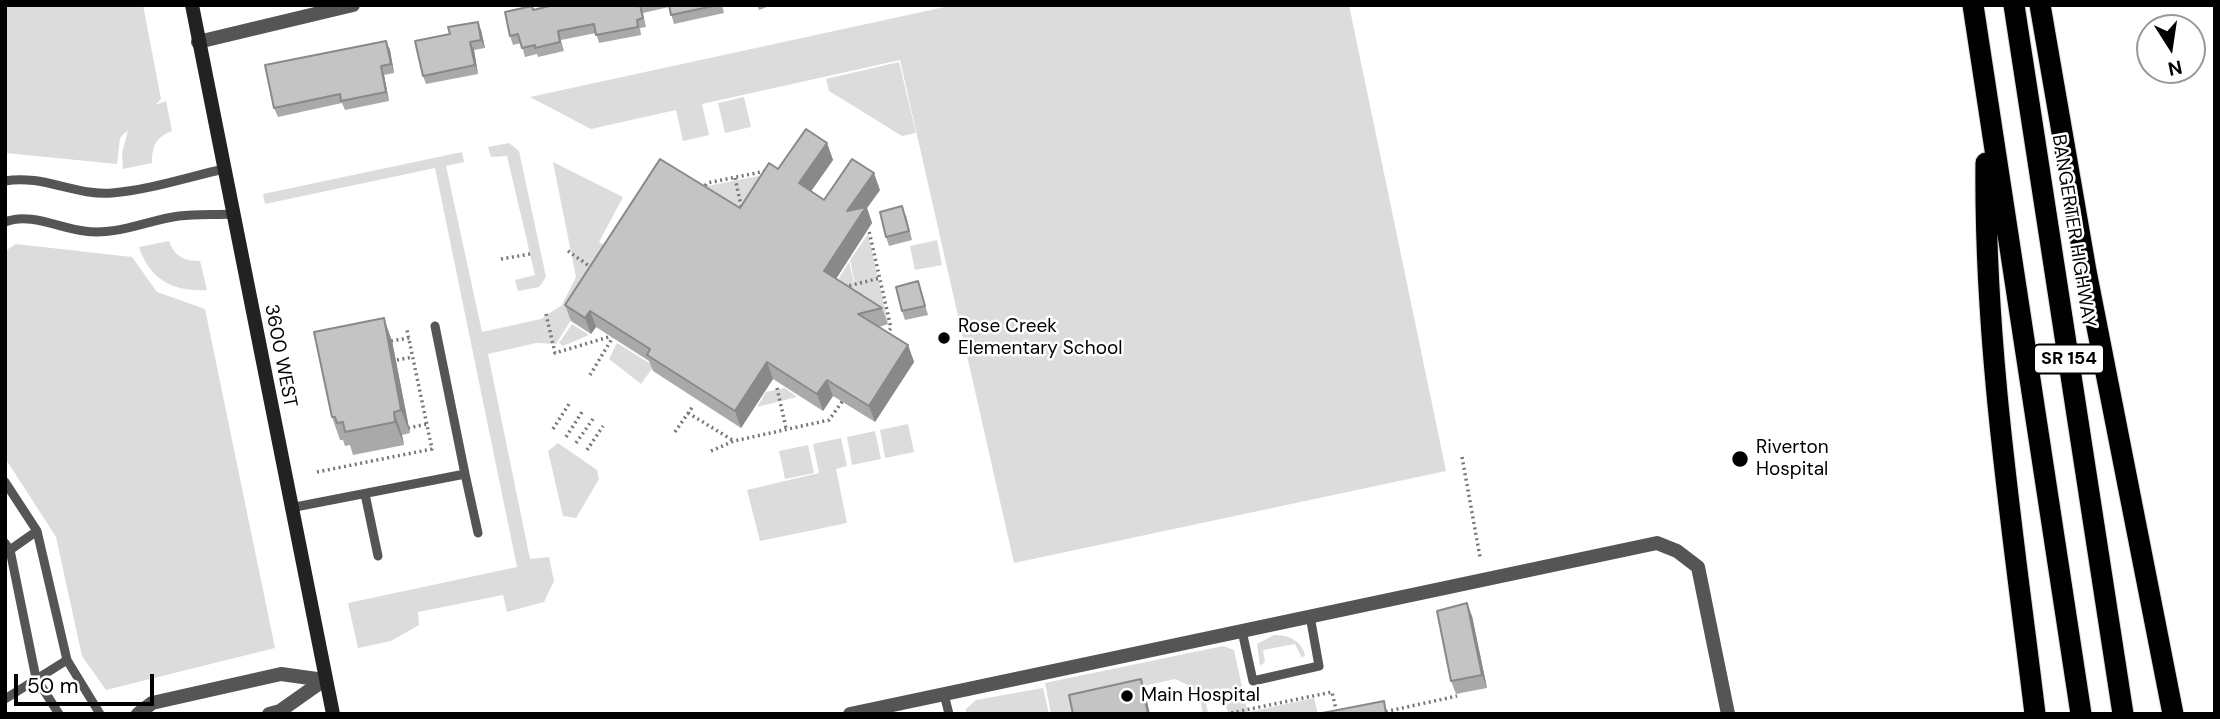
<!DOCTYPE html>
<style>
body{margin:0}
#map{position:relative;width:2220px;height:719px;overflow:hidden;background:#fff;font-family:"DM Sans",sans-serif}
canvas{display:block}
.frame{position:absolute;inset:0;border:7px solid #000;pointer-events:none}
.north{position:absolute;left:2136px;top:14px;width:70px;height:70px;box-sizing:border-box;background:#fff;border:2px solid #999;border-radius:50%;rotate:168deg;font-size:19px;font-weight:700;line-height:28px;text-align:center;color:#000}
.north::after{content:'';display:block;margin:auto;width:24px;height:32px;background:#000;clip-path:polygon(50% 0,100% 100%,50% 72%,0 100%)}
.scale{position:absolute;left:14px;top:674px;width:140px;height:32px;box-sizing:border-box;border:4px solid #000;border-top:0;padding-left:9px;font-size:21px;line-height:24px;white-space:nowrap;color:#000;-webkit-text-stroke:5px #fff;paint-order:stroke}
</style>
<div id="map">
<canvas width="2220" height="719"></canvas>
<div class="frame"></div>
<div class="north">N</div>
<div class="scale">50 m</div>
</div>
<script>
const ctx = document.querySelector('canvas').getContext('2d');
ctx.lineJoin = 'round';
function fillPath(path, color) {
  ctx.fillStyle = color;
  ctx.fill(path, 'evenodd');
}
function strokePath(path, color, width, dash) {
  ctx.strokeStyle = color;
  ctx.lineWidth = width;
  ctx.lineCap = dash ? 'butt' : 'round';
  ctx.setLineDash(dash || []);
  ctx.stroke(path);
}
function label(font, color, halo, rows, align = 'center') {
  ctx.font = font + ' "DM Sans",sans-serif';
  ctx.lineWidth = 5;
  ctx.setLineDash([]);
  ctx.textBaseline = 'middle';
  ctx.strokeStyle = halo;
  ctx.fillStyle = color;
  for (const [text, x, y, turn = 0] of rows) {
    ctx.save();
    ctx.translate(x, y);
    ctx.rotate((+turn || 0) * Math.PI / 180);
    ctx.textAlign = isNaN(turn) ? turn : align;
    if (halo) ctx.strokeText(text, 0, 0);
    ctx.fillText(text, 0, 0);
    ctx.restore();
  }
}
fillPath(new Path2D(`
 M 5,5 L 143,5 L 161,99 L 155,105 L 166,101 L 172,131 C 156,137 152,146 152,163 L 123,169 L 122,153 L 128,130 L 120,138 L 117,164 L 5,153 Z
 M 954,5 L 1349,5 L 1446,471 L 1014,563 L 900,60 L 702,104 L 709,135 L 683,141 L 676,110 L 591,129 L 530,97 Z
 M 899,62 L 916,133 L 902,136 L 829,91 L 826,79 Z
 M 744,97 L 751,127 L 725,133 L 718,103 Z
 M 509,143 L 519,151 L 546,277 L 539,287 L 518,291 L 515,280 L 535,275 L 507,156 L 491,157 L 488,147 Z
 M 462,152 L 464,162 L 446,166 L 482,332 L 541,319 L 562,305 L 576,277 L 553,162 L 623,197 L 599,242 L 614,252 L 556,344 L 536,343 L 488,354 L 530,559 L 549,557 L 554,581 L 544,602 L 507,612 L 503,595 L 418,612 L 419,625 L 391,641 L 358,648 L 348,603 L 517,567 L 435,168 L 265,204 L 263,194 Z
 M 774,173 L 759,201 L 726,208 L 702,187 Z
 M 868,234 L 888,322 L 844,294 L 839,278 L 849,262 L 857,295 L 850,260 Z
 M 937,240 L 942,265 L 915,270 L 910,246 Z
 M 169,241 C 175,257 184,261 200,261 L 207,290 C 173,292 150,280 139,247 Z
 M 16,244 L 132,257 L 157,292 L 205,309 L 275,648 L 106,690 L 82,656 L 56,537 L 5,458 L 5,251 Z
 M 572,324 L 589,335 L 563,346 L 559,343 Z
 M 617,343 L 654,366 L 641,384 L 609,359 Z
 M 785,388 L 797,397 L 757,407 L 766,392 Z
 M 908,424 L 914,452 L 885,458 L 880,430 Z
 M 875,431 L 881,459 L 852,465 L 847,437 Z
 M 841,438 L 847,466 L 836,469 L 847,523 L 760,541 L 747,490 L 819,473 L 813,444 Z
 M 558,443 L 597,470 L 599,479 L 576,518 L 563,516 L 548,451 Z
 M 808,445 L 814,473 L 785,479 L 779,451 Z
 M 1274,635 C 1288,635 1301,640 1305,655 L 1302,658 L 1295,644 L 1263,650 L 1265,662 L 1260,666 L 1257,644 Z
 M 1223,646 L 1234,650 L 1248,714 L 1229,714 C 1225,703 1216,693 1204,691 L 1208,714 L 1203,714 L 1199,695 L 1192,687 L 1175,679 L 1070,702 L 1072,714 L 1051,714 L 1045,683 Z
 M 1043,688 L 1049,714 L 966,714 L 966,709 L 976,700 Z
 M 1314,698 L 1318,714 L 1249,714 L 1249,712 Z`), '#dcdcdc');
const highway = new Path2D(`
 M 1973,5 L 2081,714
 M 2014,5 L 2123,714
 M 2040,5 L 2086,271 L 2173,714
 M 1986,163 C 1984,347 2013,531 2035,714`);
strokePath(highway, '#dbdbdb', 23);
strokePath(new Path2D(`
 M 735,178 L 742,210
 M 702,190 L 707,183 L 766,171
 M 865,229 L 869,231 L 891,328 L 887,334
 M 568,251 L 592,268
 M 501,259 L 530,254
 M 844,287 L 880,278
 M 546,314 L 555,353 L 612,336
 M 391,341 L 409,338
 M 397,360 L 413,357
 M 590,375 L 613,337
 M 777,388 L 786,428
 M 688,413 L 734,441
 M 408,428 L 427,424
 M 553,429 L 569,404
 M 675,432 L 693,406
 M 566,437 L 582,412
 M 576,443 L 593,419
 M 587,450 L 603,426
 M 711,451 L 734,441 L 829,420 L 844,399
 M 1462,457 L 1480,557
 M 317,472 L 432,449 L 407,330
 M 1226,714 L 1332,692 L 1337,714
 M 1375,714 L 1457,696`), '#777', 3.5, [2, 3.5]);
strokePath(new Path2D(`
 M 5,181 C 42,174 75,196 112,193 C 149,190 188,177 224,169
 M 5,222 C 30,212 59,228 84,231 C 117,236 148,220 179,216 C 197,214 215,215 233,214
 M 465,474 L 478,533
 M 5,482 L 37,531 L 67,660 L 100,714
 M 365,494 L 378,556
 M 290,508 L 465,474 L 435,326
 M 5,543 L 10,550 L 36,678 L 59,714
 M 7,552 L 37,531
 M 1242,631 L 1253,681 L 1319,666 L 1310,616
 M 944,694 L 949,714
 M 5,699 L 67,660`), '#555', 9);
strokePath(new Path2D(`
 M 198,42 L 353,5
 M 138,714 L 152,703 L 281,674 L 324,680
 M 269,714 L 280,711 L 324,680
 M 850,714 L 1657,543 L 1677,551 L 1698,567 L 1728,714`), '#555', 14);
strokePath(new Path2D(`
 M 192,5 L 333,714`), '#222', 14);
strokePath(highway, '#000', 21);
fillPath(new Path2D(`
 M 554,5 L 722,5 L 724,13 L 674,24 L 669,7 L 643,13 L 646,27 L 640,28 L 641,35 L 599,43 L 596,33 L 561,40 L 564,51 L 538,57 L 537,54 L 525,57 L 521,43 L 513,45 L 510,36 L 534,10 Z
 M 757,5 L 772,5 L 759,10 Z
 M 481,30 L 485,48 L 474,50 L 478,74 L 426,84 L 423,76 Z
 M 390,50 L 394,73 L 384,75 L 389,101 L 345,110 L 342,103 L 278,117 L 274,108 Z
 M 827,143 L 833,160 L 811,191 L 824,200 L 880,190 L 867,208 L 872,223 L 836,279 L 882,308 L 888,324 L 879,327 L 908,345 L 914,362 L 875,422 L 833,396 L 823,411 L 773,379 L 741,428 L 653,371 L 649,361 L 596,327 L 591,334 L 571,321 L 565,305 L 740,208 L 778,169 Z
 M 906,215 L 912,240 L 889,246 L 886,237 Z
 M 918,281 L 928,315 L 905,320 L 902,311 Z
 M 392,341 L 410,433 L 402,435 L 404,445 L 353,455 L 350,445 L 345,446 L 343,440 L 340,440 L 332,417 Z
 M 1472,616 L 1487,688 L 1456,694 L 1451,681 Z`), '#a9a9a9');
fillPath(new Path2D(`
 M 478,22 L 481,30 L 485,48 L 481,40 Z
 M 386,41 L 390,50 L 394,73 L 391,64 Z
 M 470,42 L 474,50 L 478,74 L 475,65 Z
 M 381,66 L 384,75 L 389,101 L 386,92 Z
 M 827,143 L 833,160 L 805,200 L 799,183 Z
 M 874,173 L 880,190 L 867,208 L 872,223 L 830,288 L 824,271 L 847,211 Z
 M 590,311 L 596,327 L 591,334 L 585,318 Z
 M 384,318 L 392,341 L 410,433 L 401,410 Z
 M 908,345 L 914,362 L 875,422 L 869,406 Z
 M 767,362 L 773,379 L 741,428 L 735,411 Z
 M 827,380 L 833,396 L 823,411 L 817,394 Z
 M 394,412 L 402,435 L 404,445 L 395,422 Z
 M 1467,603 L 1472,616 L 1487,688 L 1482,675 Z
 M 1141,679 L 1144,688 L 1150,714 L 1148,714 Z`), '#898989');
const building = new Path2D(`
 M 554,5 L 640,5 L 643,18 L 637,20 L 638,27 L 596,35 L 594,24 L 558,31 L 560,42 L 535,48 L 535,45 L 522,48 L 518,34 L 510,36 L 505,12 L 532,6 L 533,10 Z
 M 669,5 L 718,5 L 671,15 Z
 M 478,22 L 481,40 L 470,42 L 475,65 L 423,76 L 415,41 L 450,34 L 448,27 Z
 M 386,41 L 391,64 L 381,66 L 386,92 L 341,101 L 340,94 L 274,108 L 265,65 Z
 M 806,129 L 827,143 L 799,183 L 824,200 L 852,159 L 874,173 L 847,211 L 866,207 L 824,271 L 882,308 L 858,314 L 908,345 L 869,406 L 827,380 L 817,394 L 767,362 L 735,411 L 647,355 L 650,349 L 590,311 L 585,318 L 565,305 L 660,159 L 740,208 L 769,163 L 778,169 Z
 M 902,206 L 909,231 L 886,237 L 880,212 Z
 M 918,281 L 925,306 L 902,311 L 896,287 Z
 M 384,318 L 401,410 L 394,412 L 395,422 L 345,432 L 343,422 L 337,423 L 335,417 L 332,417 L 314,332 Z
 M 1467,603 L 1482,675 L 1451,681 L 1437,611 Z
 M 1141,679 L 1148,714 L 1073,714 L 1069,695 Z
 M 1384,701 L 1386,714 L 1317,714 Z`);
fillPath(building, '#c4c4c4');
strokePath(building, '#898989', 2);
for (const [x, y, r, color] of [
 [944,338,7,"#000"],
 [1740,459,9,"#000"],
 [1127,696,7,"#000"]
]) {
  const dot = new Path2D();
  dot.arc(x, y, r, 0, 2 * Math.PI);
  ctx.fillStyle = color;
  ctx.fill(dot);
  strokePath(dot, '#fff', 2.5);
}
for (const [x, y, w] of [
 [2069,359,70]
]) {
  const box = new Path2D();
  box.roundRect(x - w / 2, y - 14.5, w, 29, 5);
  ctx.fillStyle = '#fff';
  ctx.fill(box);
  strokePath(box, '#000', 2);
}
label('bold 18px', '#000', null, [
 ["SR 154",2069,359]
]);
label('19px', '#000', '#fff', [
 ["BANGERTER HIGHWAY",2073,231,81],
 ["3600 WEST",280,356,79]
]);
label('19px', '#000', '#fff', [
 ["Rose Creek",958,327],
 ["Elementary School",958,349],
 ["Riverton",1756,448],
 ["Hospital",1756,470],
 ["Main Hospital",1141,696]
], 'left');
</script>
